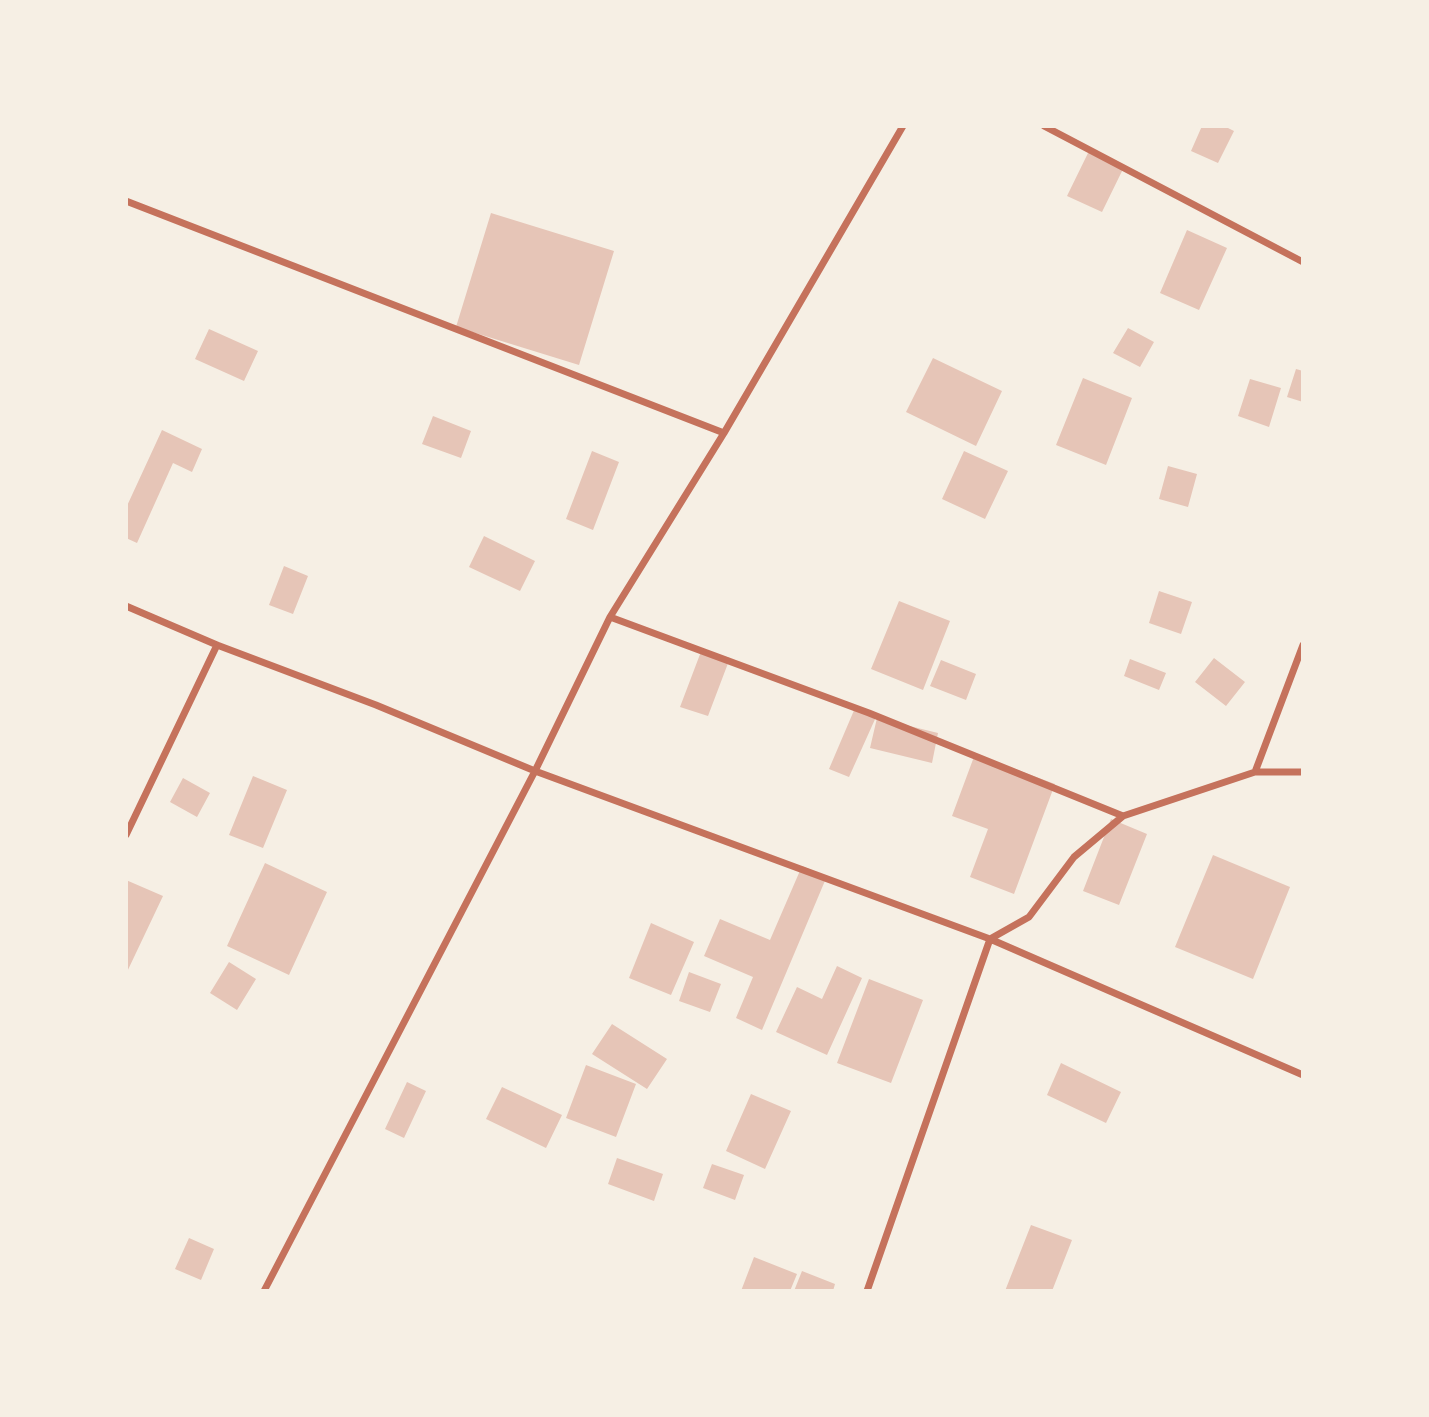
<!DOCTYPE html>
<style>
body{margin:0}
#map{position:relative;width:1429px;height:1417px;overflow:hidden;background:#f6efe4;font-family:"Noto Sans",sans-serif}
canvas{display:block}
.frame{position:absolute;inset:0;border:128px solid #f6efe4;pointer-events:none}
</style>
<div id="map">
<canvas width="1429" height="1417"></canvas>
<div class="frame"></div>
</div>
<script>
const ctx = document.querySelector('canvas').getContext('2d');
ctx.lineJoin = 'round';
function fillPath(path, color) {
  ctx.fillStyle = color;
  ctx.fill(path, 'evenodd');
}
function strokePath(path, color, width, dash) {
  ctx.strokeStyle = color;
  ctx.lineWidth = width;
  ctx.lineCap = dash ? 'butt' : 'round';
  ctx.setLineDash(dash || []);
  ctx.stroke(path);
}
fillPath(new Path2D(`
 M 1202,126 L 1224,126 L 1234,131 L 1218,163 L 1191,151 Z
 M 1089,151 L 1124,167 L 1102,212 L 1067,196 Z
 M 491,213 L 614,251 L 579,365 L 456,327 Z
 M 1187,230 L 1227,248 L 1199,310 L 1160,293 Z
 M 1128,328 L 1154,342 L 1140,367 L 1113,353 Z
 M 209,329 L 258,351 L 244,381 L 195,359 Z
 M 933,358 L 1002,391 L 976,446 L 906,412 Z
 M 1296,369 L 1303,371 L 1303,402 L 1287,397 Z
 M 1083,378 L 1132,398 L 1106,465 L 1056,445 Z
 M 1250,379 L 1281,388 L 1269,427 L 1238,416 Z
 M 433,416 L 471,431 L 461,458 L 422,444 Z
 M 162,430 L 202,449 L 192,472 L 173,463 L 137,543 L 126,538 L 126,508 Z
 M 592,451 L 619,462 L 593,530 L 566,519 Z
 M 964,451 L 1008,471 L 985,519 L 942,499 Z
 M 1168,466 L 1197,474 L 1188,507 L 1159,499 Z
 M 484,536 L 535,561 L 520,591 L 469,567 Z
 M 284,566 L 308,576 L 293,614 L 269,605 Z
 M 1159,591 L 1192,602 L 1181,634 L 1149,623 Z
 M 899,601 L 950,621 L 923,690 L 871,669 Z
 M 702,649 L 730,658 L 708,716 L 680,707 Z
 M 1214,658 L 1245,682 L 1226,706 L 1195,682 Z
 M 1130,659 L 1166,673 L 1159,690 L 1124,676 Z
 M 941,660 L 976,674 L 966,700 L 930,686 Z
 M 855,708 L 876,717 L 849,777 L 829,769 Z
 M 877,718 L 938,733 L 932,763 L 870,748 Z
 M 975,754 L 1055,784 L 1014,894 L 970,877 L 988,829 L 952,816 Z
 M 253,776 L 287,790 L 263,848 L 229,835 Z
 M 183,778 L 210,793 L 197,817 L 170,802 Z
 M 1111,819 L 1147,834 L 1119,905 L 1083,891 Z
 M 1213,855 L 1290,887 L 1253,979 L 1175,947 Z
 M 265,863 L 327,892 L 289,975 L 227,946 Z
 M 802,866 L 827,876 L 762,1030 L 736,1018 L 753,977 L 704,956 L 720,919 L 770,940 Z
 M 126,880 L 163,896 L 126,974 Z
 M 651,923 L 694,942 L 671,995 L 629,978 Z
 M 229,962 L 256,979 L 237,1010 L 210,993 Z
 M 837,966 L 862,978 L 827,1055 L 776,1032 L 797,987 L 822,999 Z
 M 689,972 L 721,984 L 710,1012 L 679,1001 Z
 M 869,979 L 923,1000 L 891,1083 L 837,1063 Z
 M 612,1024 L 667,1059 L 647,1089 L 592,1054 Z
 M 1061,1063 L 1121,1092 L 1106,1123 L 1047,1095 Z
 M 586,1065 L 636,1084 L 616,1137 L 566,1118 Z
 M 407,1082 L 426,1091 L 404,1138 L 385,1129 Z
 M 502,1087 L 562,1115 L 546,1148 L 486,1119 Z
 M 751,1094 L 791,1111 L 765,1169 L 726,1151 Z
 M 617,1158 L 663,1174 L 654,1201 L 608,1184 Z
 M 712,1164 L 744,1175 L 735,1200 L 703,1188 Z
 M 1031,1225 L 1072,1240 L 1052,1291 L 1005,1291 Z
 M 189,1238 L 214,1249 L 201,1280 L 175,1269 Z
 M 754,1257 L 797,1274 L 790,1291 L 741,1291 Z
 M 802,1271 L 835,1284 L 833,1291 L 794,1291 Z`), '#e6c5b7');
strokePath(new Path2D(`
 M 1044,126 L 1303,262
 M 126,201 L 724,433
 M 126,606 L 217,645 L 376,705 L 535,771 L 990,939 L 1303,1075
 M 610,617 L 869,713 L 1123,816
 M 1255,772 L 1303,645
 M 126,835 L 217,645
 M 264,1291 L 535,771 L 610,617 L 724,433 L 903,126
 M 867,1291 L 990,939 L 1029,917 L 1074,857 L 1123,816 L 1255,772 L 1303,772`), '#c5725c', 7);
</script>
